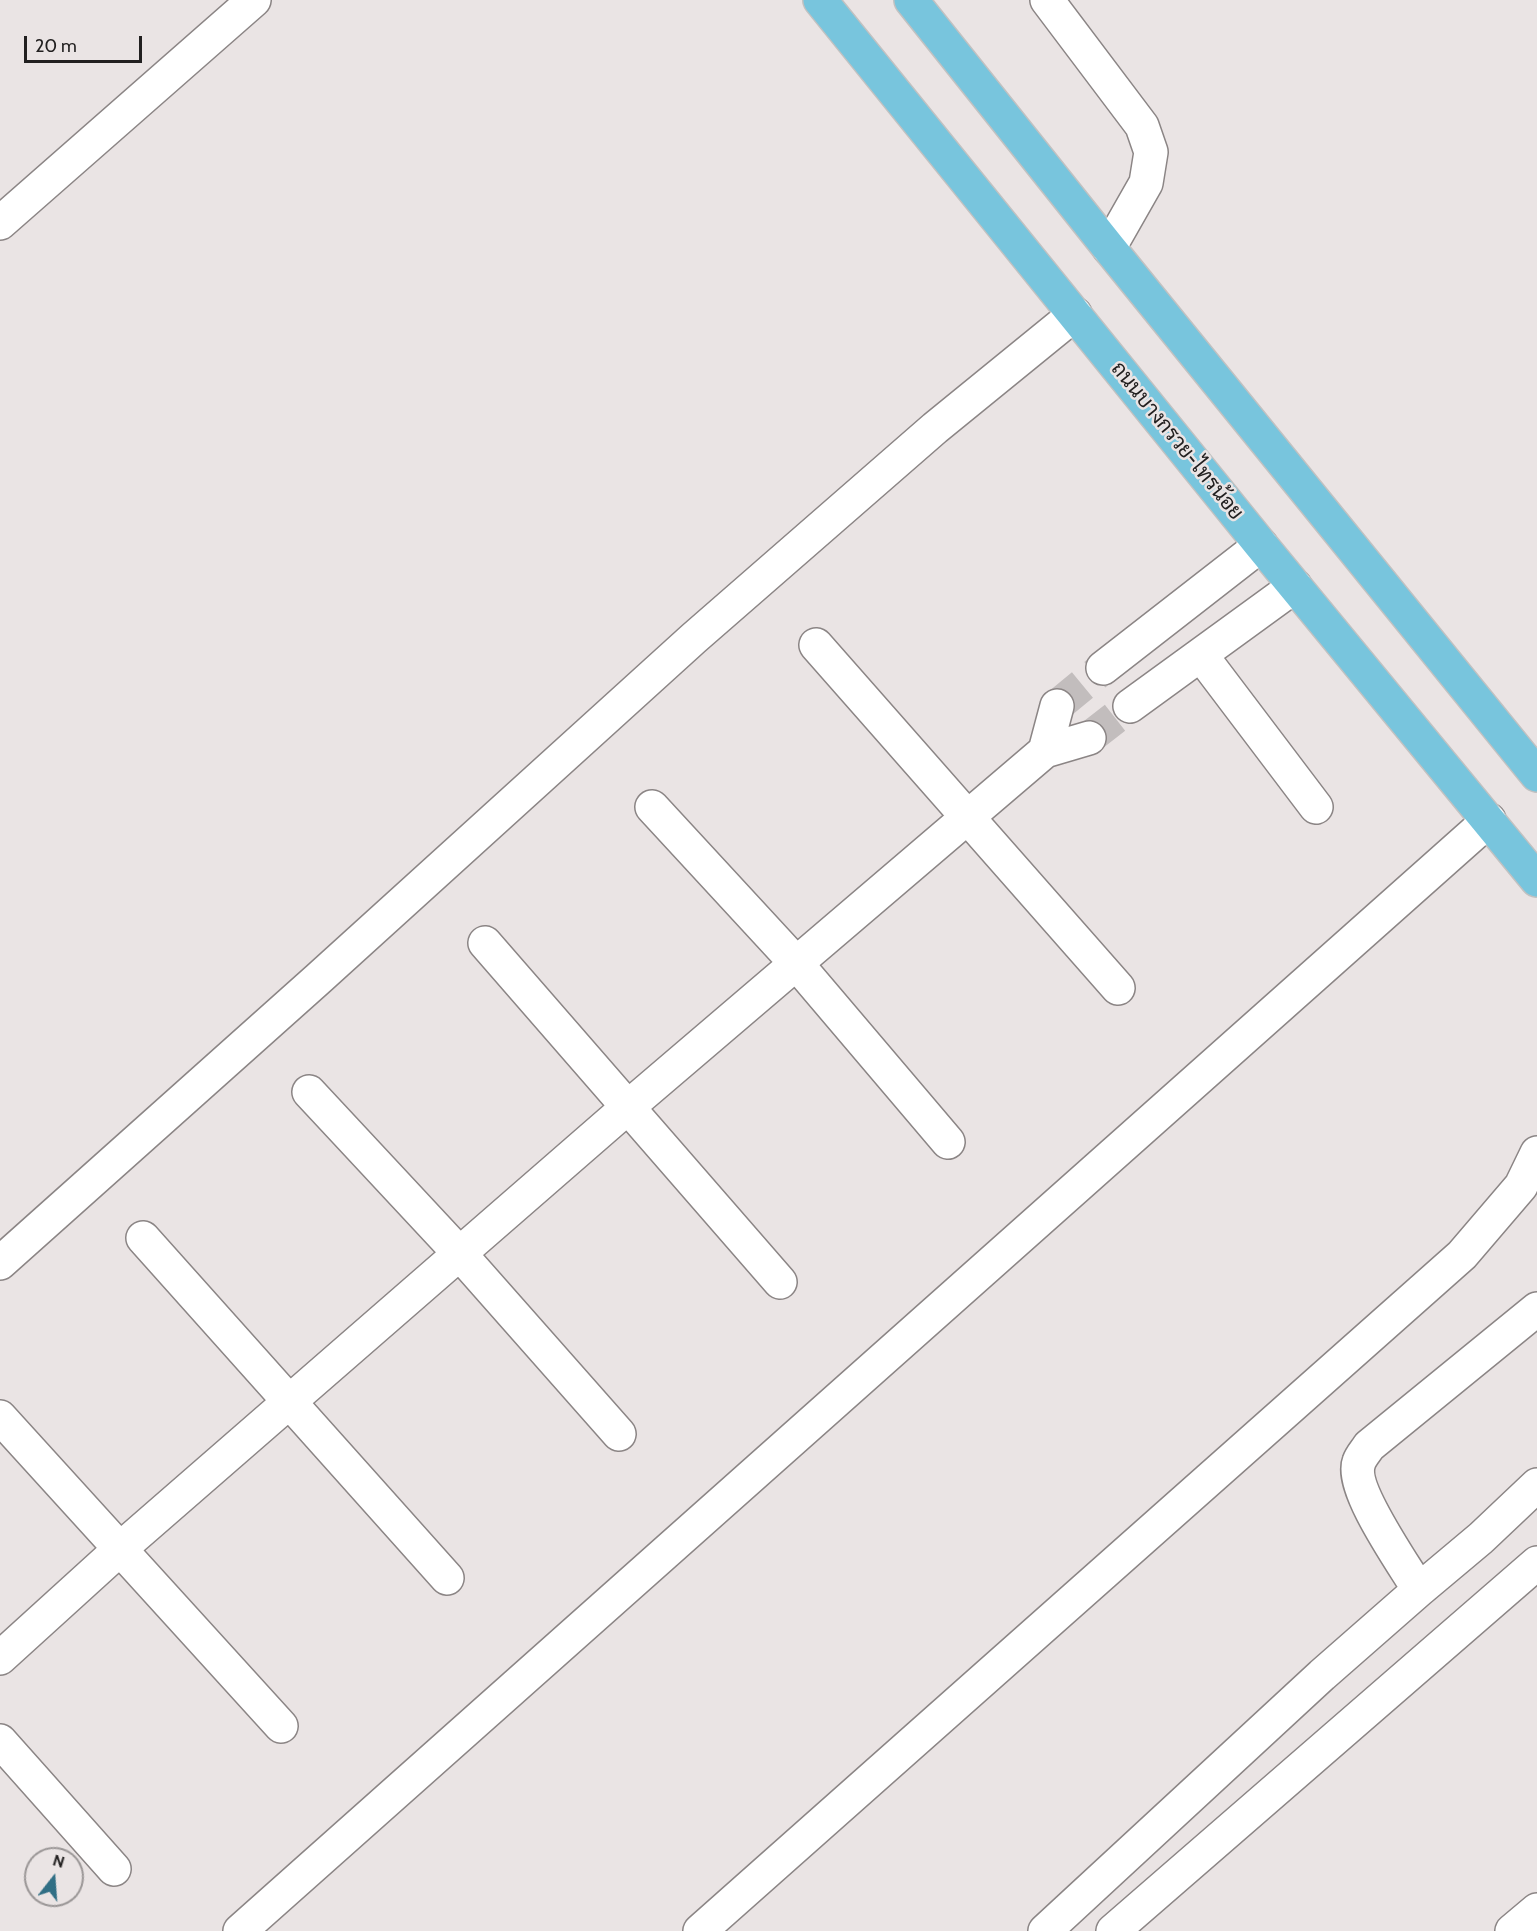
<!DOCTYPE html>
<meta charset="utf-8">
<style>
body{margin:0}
#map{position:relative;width:1537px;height:1931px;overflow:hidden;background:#eae4e4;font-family:Cabin,sans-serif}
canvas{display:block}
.north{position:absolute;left:24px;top:1847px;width:60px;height:60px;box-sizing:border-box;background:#eae4e4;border:2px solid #9a9696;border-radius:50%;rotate:17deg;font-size:16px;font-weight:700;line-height:24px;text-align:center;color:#222020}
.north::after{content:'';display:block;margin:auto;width:21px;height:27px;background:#316f85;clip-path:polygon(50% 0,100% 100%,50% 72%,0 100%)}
.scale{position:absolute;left:24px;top:36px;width:118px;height:27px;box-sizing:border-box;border:3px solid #222020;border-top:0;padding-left:8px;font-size:18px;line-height:21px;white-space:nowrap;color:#222020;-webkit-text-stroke:4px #eae4e4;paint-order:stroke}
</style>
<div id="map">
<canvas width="1537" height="1931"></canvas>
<div class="north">N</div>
<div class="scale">20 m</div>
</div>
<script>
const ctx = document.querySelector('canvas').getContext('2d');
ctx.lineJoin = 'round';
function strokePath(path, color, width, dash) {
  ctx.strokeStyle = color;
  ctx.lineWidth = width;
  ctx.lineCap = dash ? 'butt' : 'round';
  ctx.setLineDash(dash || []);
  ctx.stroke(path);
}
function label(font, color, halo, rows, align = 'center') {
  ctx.font = font + ' Cabin,Sarabun,sans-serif';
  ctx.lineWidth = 5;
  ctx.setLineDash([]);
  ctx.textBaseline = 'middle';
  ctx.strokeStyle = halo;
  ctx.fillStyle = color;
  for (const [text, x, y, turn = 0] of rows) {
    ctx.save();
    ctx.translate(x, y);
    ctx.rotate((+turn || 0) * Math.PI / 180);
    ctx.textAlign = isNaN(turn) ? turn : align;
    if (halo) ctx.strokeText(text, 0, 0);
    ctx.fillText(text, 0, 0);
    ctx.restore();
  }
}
strokePath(new Path2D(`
 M 1057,706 L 1103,668
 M 1089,738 L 1130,706`), '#c2bdbd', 33, [33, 16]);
const minor = new Path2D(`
 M 1047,0 L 1142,126 L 1151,152 L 1146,183 L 1109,248
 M 0,223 L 254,0
 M 816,645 L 1118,988
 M 1201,655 L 1316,807
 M 1103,668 L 1261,545
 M 1130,706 L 1295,586
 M 1045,751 L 1057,706
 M 652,807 L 796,963 L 948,1142
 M 485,943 L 780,1282
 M 309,1092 L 460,1254 L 619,1434
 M 143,1238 L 447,1578
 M 0,1263 L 318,979 L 694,638 L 935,428 L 1075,314
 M 0,1417 L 281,1726
 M 1419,1590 L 1481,1538 L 1537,1485
 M 0,1658 L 120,1549 L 628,1107 L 1045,751 L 1089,738
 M 0,1741 L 114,1869
 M 240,1931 L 1489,820
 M 700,1931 L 1462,1255 L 1521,1186 L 1537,1153
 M 1045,1931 L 1322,1675 L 1419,1590 C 1405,1566 1349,1488 1359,1462 C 1361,1456 1366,1451 1369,1446 L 1537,1309
 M 1113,1931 L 1537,1563
 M 1512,1931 L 1537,1910`);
const major = new Path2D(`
 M 820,0 L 1261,545 L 1537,880
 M 911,0 L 1109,248 L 1537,775`);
strokePath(minor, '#8b8585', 36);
strokePath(major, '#c1c1c1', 36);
strokePath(minor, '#fff', 33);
strokePath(major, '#78c5dd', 33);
label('21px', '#222020', '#eae4e4', [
 ["ถนนบางกรวย-ไทรน้อย",1177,441,51]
]);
</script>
